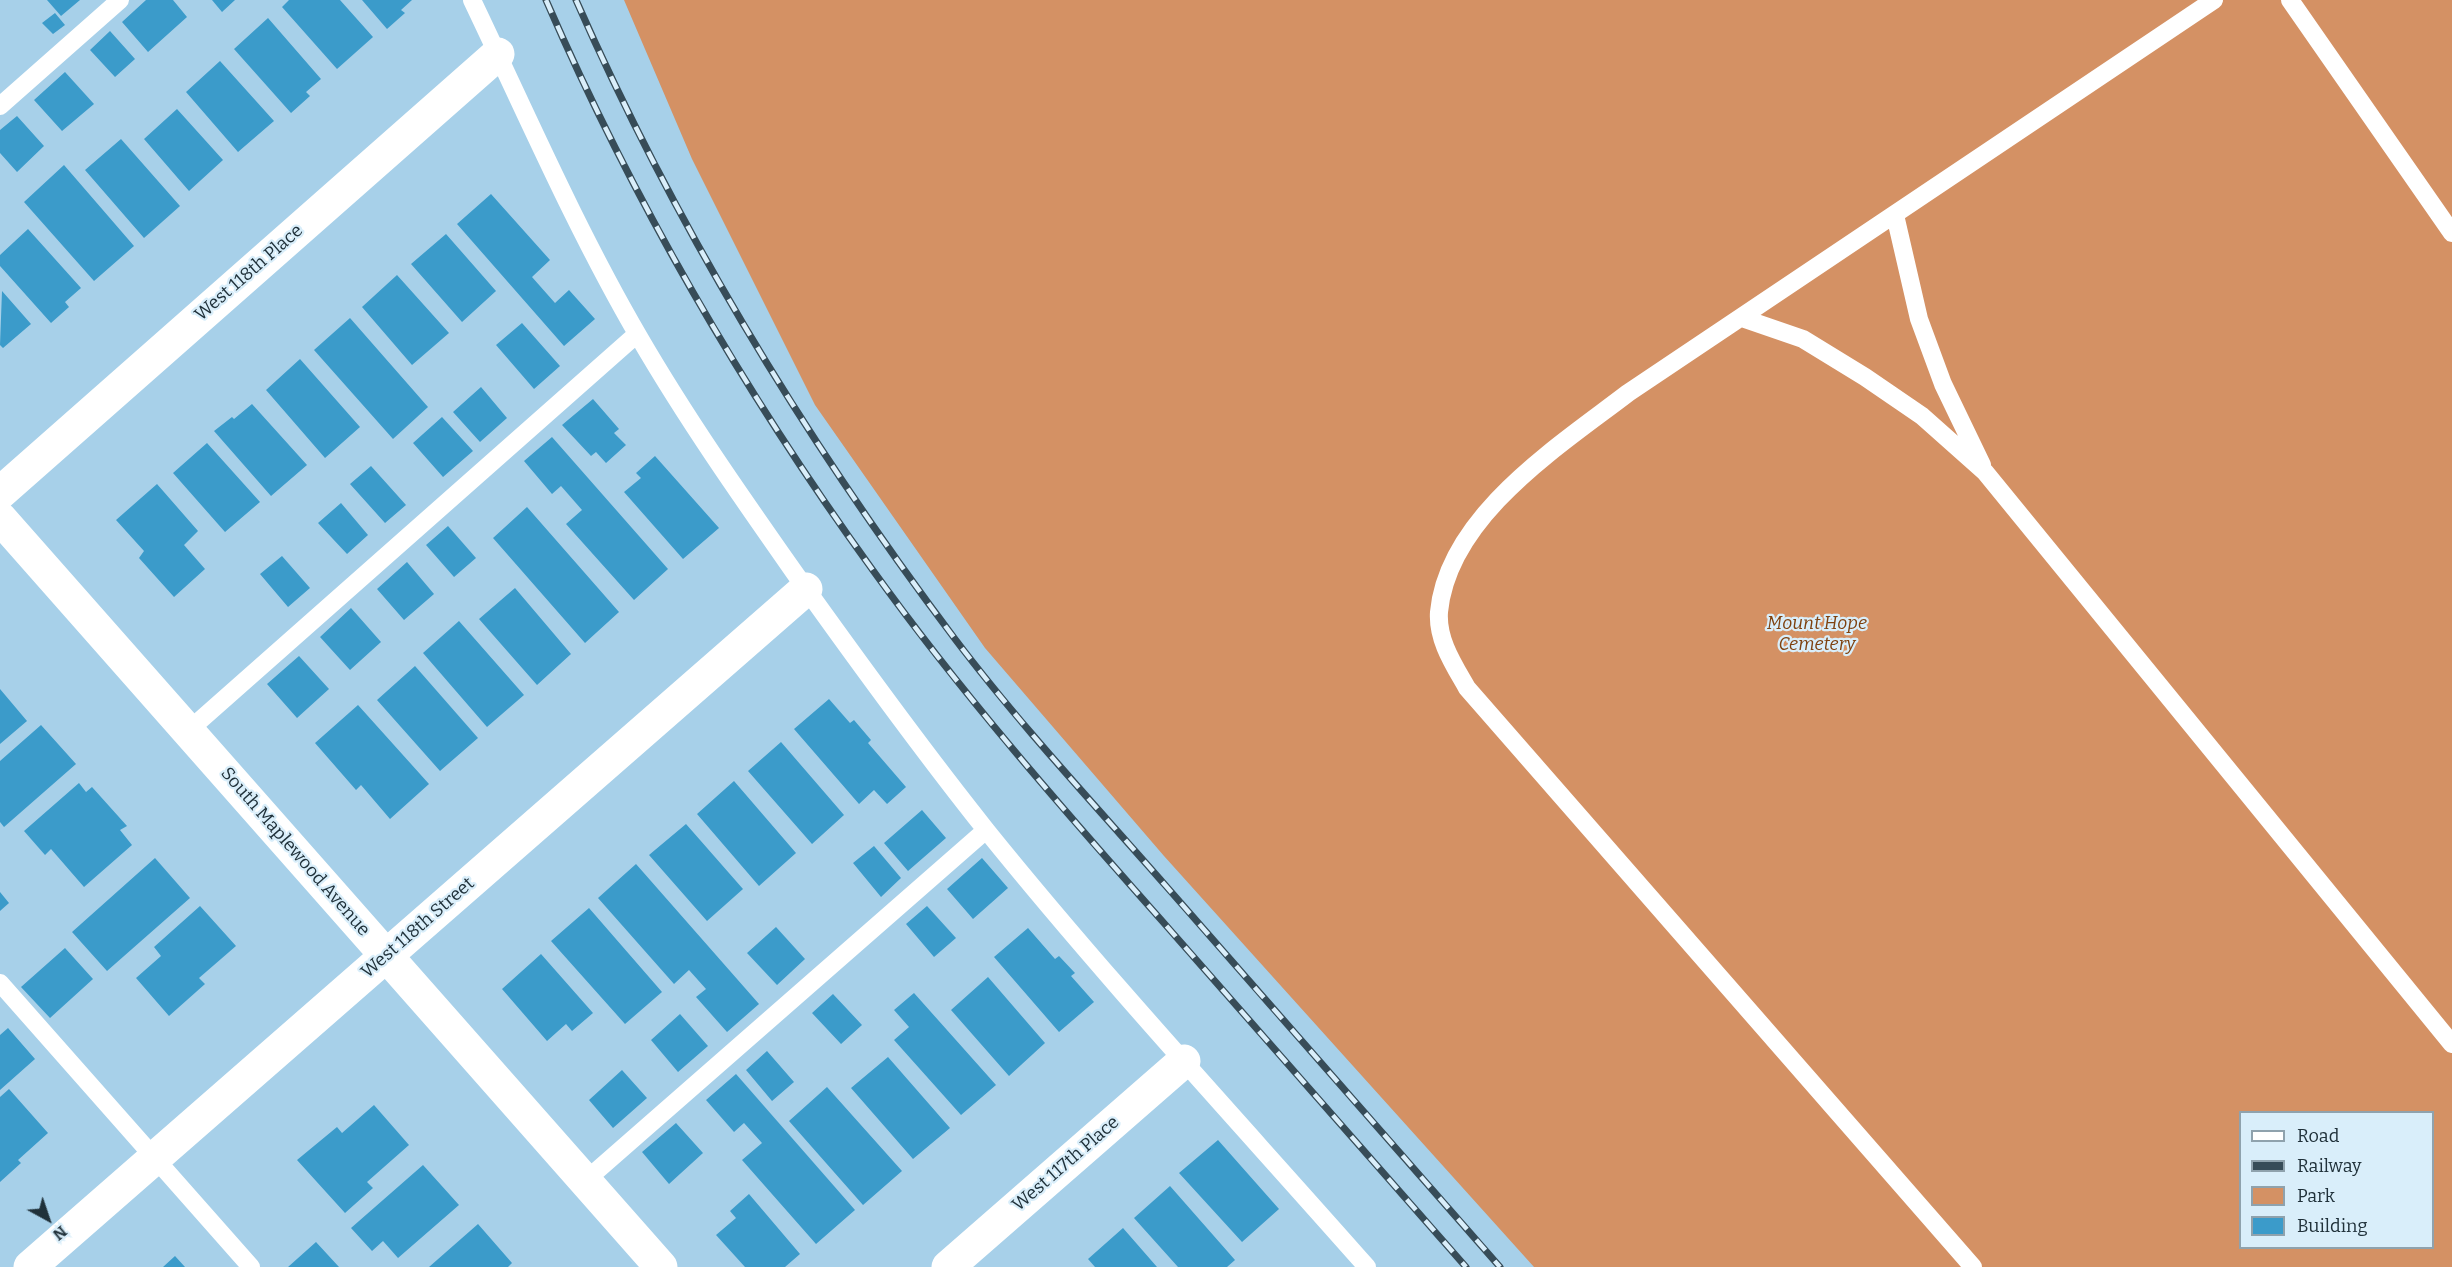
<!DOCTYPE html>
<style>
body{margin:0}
#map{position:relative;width:2452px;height:1267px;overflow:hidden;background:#a7d0e9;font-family:Bitter,serif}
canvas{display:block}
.legend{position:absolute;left:2239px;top:1111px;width:195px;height:138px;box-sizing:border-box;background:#d9eefa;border:2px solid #8fa2ad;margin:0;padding:8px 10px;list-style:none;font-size:18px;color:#20313a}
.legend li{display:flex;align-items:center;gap:12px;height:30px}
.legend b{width:30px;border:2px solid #8fa2ad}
.north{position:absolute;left:18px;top:1189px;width:60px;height:60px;-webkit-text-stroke:4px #d9eefa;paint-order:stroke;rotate:140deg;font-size:16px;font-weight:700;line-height:24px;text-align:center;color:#20313a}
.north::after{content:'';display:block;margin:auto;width:21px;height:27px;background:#20313a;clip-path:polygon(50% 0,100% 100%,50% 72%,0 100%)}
</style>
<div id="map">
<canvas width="2452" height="1267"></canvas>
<ul class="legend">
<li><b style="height:8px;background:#fff"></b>Road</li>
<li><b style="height:8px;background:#374c58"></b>Railway</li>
<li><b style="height:16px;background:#d49164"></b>Park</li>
<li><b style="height:16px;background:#3b9bca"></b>Building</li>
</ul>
<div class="north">N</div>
</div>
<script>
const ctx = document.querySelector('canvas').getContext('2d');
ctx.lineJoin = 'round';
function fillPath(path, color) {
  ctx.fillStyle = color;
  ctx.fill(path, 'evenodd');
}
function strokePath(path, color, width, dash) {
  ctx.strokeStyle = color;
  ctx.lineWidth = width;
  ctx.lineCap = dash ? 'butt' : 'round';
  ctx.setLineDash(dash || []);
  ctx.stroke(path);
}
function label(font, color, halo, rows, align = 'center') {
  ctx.font = font + ' Bitter,serif';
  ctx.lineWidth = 4.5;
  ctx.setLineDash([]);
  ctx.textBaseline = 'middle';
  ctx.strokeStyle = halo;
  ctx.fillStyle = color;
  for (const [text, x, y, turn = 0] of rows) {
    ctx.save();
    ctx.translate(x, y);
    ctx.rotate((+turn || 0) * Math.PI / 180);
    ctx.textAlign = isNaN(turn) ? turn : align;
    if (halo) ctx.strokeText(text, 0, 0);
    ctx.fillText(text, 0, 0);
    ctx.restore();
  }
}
fillPath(new Path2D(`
 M 624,0 L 2452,0 L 2452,1267 L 1534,1267 L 1164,856 L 985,648 L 815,405 L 692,159 ZM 2240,1112 L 2432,1112 L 2432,1248 L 2240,1248 Z`), '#d49164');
fillPath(new Path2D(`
 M 47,0 L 80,0 L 61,16 Z
 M 146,0 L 173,0 L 187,17 L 148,52 L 122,22 Z
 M 212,0 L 235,0 L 222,12 Z
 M 289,0 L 340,0 L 373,37 L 337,69 L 282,7 Z
 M 362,0 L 412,0 L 401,10 L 405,13 L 387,29 Z
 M 55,13 L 65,25 L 53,34 L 42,23 Z
 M 268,18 L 321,79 L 306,92 L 310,96 L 291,113 L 234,49 Z
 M 110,31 L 135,59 L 115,77 L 90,50 Z
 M 220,61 L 274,121 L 238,152 L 186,92 Z
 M 65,72 L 94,104 L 62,131 L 34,100 Z
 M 177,109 L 223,160 L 189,191 L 144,139 Z
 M 17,116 L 44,146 L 17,172 L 0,153 L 0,130 Z
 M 121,139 L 180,206 L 144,238 L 85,170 Z
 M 64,165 L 134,246 L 94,281 L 24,202 Z
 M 491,194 L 550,260 L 532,277 L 555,303 L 569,290 L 595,319 L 564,346 L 457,224 Z
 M 28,229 L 81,288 L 65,302 L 69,307 L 51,323 L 0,266 L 0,255 Z
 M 446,234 L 496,291 L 462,322 L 411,264 Z
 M 397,275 L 449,333 L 412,365 L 362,307 Z
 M 2,291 L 31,324 L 3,348 L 0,345 Z
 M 350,318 L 428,407 L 393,439 L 314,350 Z
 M 522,323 L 560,366 L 534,389 L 496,345 Z
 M 300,359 L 360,427 L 325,458 L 266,390 Z
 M 481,387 L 507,418 L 480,442 L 453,412 Z
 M 593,399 L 619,429 L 614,433 L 626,445 L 606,463 L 596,452 L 591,456 L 562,425 Z
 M 252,404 L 307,465 L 271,496 L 214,431 L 232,417 L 234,419 Z
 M 442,417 L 473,451 L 443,477 L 413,443 Z
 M 552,437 L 668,569 L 634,600 L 566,524 L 582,510 L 561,486 L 552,494 L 524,461 Z
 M 207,443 L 260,502 L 225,532 L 173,473 Z
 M 655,456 L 719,528 L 683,559 L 624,492 L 641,478 L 636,473 Z
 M 371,466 L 406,505 L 385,523 L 350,484 Z
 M 157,484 L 198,531 L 184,545 L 205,569 L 174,597 L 139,558 L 144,551 L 116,520 Z
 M 341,503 L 368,535 L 347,554 L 318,523 Z
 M 527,507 L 619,612 L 585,643 L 493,538 Z
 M 448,526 L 476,558 L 454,577 L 426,545 Z
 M 282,556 L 310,588 L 288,607 L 260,574 Z
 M 407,562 L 434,594 L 404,620 L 377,589 Z
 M 515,588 L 571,654 L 537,685 L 479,619 Z
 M 351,608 L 381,642 L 350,670 L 320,637 Z
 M 459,621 L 524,695 L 487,727 L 423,653 Z
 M 299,656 L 329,689 L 297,718 L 267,684 Z
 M 415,666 L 478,738 L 440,771 L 377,700 Z
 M 0,689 L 27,721 L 0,744 Z
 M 829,699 L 850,723 L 854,720 L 871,740 L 868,743 L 906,787 L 887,804 L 874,790 L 859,804 L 794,729 Z
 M 358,705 L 429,784 L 390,819 L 361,785 L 356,790 L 315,743 Z
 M 41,725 L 76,764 L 4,827 L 0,822 L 0,761 Z
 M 781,742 L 844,815 L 812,844 L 748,771 Z
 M 734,781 L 796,853 L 759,886 L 697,814 Z
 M 79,783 L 86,792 L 92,787 L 127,826 L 120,830 L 132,845 L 84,887 L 51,849 L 45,855 L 24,831 Z
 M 922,810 L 946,838 L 908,871 L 884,843 Z
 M 686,824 L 743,889 L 707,921 L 649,855 Z
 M 874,846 L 901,878 L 881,897 L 853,863 Z
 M 155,858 L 190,898 L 107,971 L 72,932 Z
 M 982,858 L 1008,888 L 973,919 L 947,889 Z
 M 636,864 L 759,1004 L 727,1032 L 696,997 L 706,989 L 689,970 L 674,984 L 598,898 Z
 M 0,892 L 9,903 L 0,911 Z
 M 200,906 L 236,946 L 199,978 L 205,984 L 169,1016 L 136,978 L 161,956 L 154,947 Z
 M 927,906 L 956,938 L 934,957 L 906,924 Z
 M 589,908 L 662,992 L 625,1024 L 551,941 Z
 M 776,927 L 805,959 L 777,985 L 747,953 Z
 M 1028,928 L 1055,959 L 1059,956 L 1075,973 L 1071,976 L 1094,1002 L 1059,1032 L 994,957 Z
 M 65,948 L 93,979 L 50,1018 L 21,987 Z
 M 541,954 L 593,1013 L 572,1031 L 566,1024 L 547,1041 L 502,989 Z
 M 988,977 L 1045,1043 L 1009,1076 L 951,1010 Z
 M 914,993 L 996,1085 L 961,1115 L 894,1040 L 909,1027 L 894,1010 Z
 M 833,994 L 862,1025 L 841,1044 L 812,1013 Z
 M 680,1014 L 708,1046 L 678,1072 L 651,1040 Z
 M 8,1028 L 35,1059 L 0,1090 L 0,1035 Z
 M 767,1051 L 794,1082 L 772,1101 L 746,1070 Z
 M 888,1057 L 950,1128 L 913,1159 L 851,1088 Z
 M 622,1070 L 647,1098 L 613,1128 L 589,1100 Z
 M 736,1074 L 855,1210 L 816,1244 L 742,1160 L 762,1143 L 744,1123 L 734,1132 L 706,1100 Z
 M 827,1087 L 902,1171 L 863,1205 L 789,1121 Z
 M 9,1089 L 48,1133 L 18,1160 L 21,1163 L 0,1182 L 0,1097 Z
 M 374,1105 L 409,1145 L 367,1182 L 373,1188 L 345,1213 L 297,1160 L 337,1127 L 342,1133 Z
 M 676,1123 L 703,1153 L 669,1184 L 642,1152 Z
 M 1218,1140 L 1279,1209 L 1242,1242 L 1179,1173 Z
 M 423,1165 L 459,1205 L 398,1258 L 383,1241 L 372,1251 L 351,1228 Z
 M 1170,1186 L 1235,1260 L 1227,1267 L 1178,1267 L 1134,1218 Z
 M 749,1194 L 800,1254 L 785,1267 L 745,1267 L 716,1235 L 736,1218 L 730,1211 Z
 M 478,1224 L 512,1263 L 508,1267 L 429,1267 Z
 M 1123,1228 L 1157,1267 L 1095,1267 L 1088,1259 Z
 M 316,1242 L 339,1267 L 288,1267 Z
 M 175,1256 L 185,1267 L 163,1267 Z`), '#3b9bca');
strokePath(new Path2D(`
 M 472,0 C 526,113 576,229 639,337 C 686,418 740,495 794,572 C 856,659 919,746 986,830 C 1107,980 1239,1122 1367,1267
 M 2290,0 L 2452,233
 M 0,106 L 120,0
 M 1895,215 L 1919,319 L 1943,384 L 1982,465
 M 1742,318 L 1803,339 L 1865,377 L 1922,416 L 1985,472 L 2452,1044
 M 188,731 L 637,334
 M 0,983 L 251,1267
 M 585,1181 L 986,830
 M 1973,1267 L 1467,688 C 1454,665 1437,640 1439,612 C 1448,516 1559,446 1628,393 L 2214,0`), '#fff', 18);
strokePath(new Path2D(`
 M 0,493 L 498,54
 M 0,518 L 661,1267
 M 30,1267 L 806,589
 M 948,1267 L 1184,1061`), '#fff', 33);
const rail = new Path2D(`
 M 546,0 C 633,200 744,392 872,569 C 961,693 1062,808 1163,922 C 1264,1037 1365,1152 1466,1267
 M 576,0 C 676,227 806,441 955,639 C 1020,725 1095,805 1166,886 C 1277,1013 1389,1140 1500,1267`);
strokePath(rail, '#374c58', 7);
strokePath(rail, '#d9eefa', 4.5, [14]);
label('18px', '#20313a', '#d9eefa', [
 ["West 118th Place",249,273,-41],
 ["South Maplewood Avenue",295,852,49],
 ["West 118th Street",418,928,-41],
 ["West 117th Place",1066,1164,-41]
]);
label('italic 18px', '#7e410f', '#d9eefa', [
 ["Mount Hope",1817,624],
 ["Cemetery",1817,645]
]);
</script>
